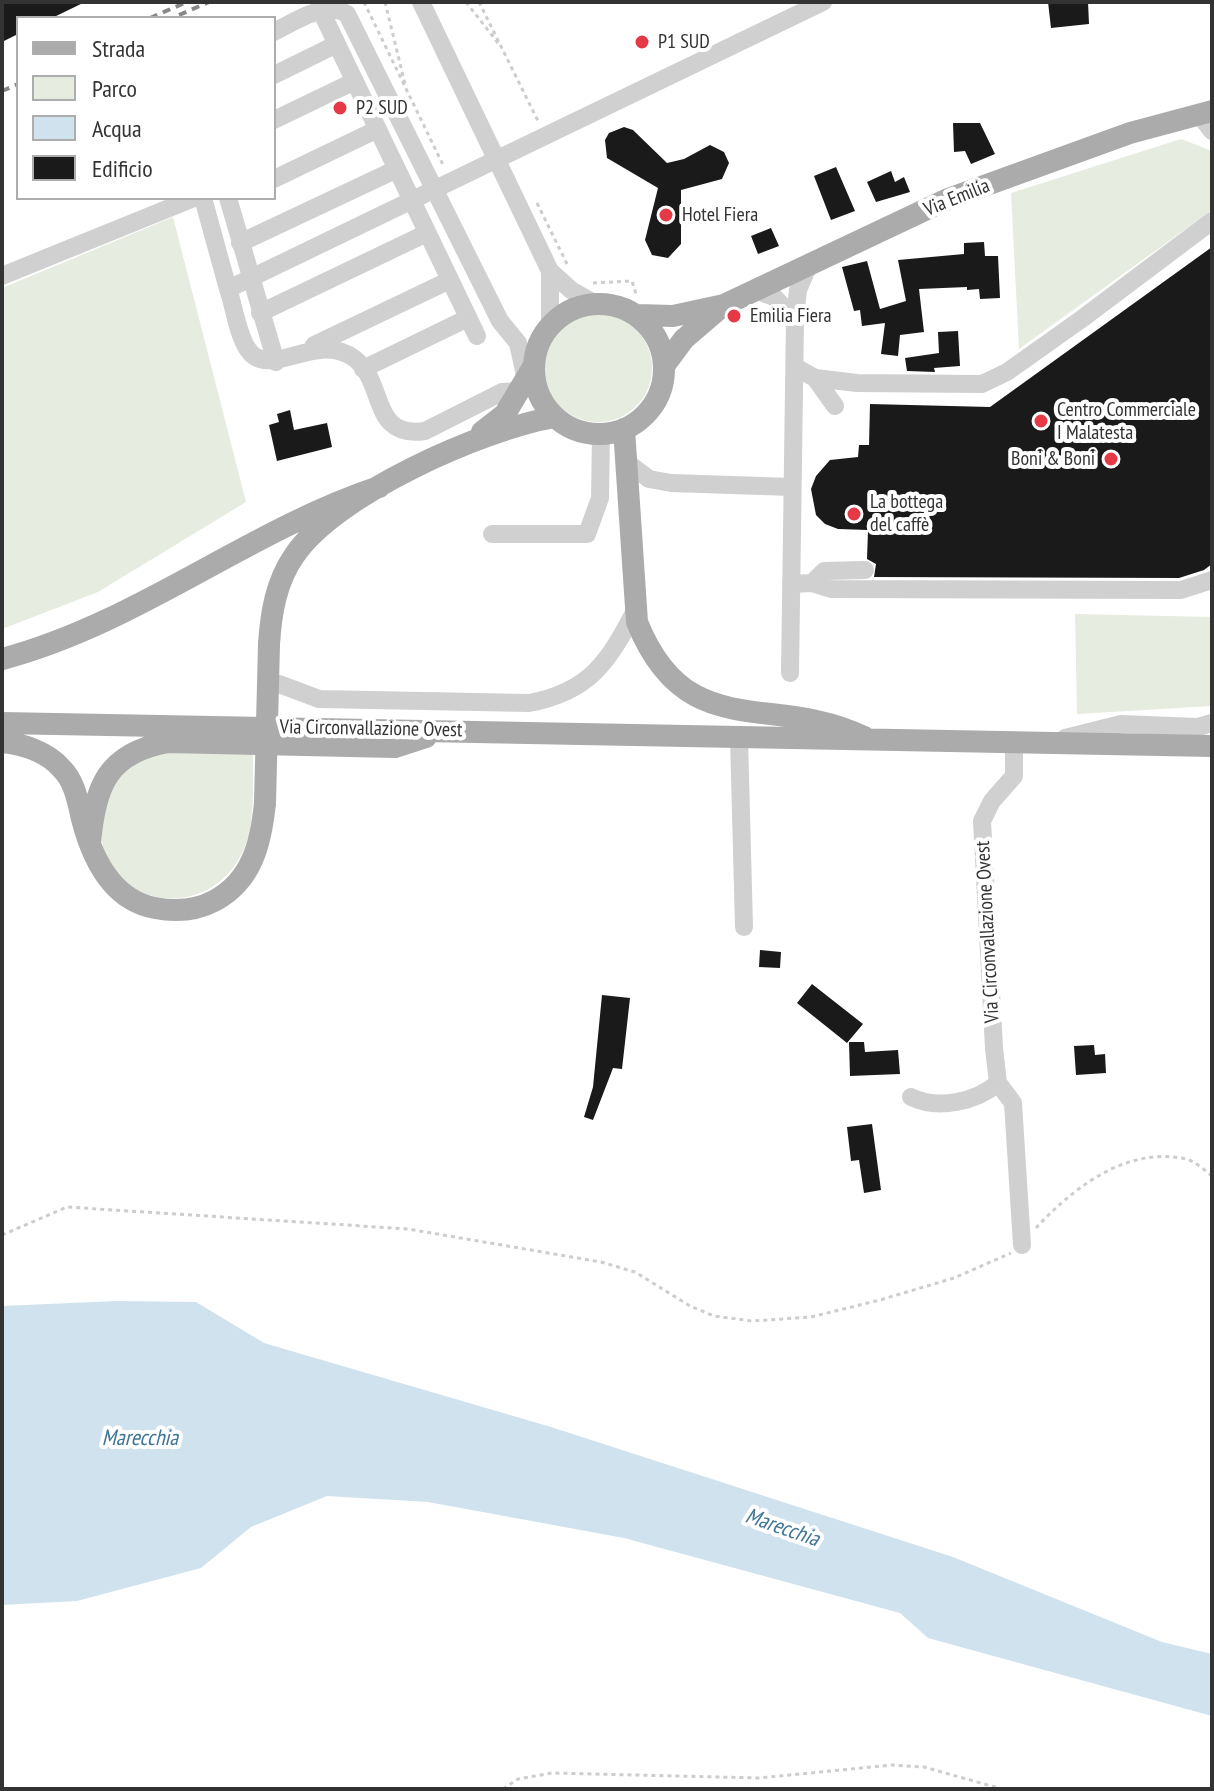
<!DOCTYPE html>
<meta charset="utf-8">
<style>
body{margin:0}
#map{position:relative;width:1214px;height:1791px;overflow:hidden;background:#fff;font-family:"PT Sans Narrow",sans-serif}
canvas{display:block}
.frame{position:absolute;inset:0;border:4px solid #333;pointer-events:none}
.legend{position:absolute;left:16px;top:16px;width:260px;height:184px;box-sizing:border-box;background:#fff;border:2px solid #adadad;margin:0;padding:10px 14px;list-style:none;font-size:24px;color:#333}
.legend li{display:flex;align-items:center;gap:16px;height:40px}
.legend b{width:40px;border:2px solid #adadad}
</style>
<div id="map">
<canvas width="1214" height="1791"></canvas>
<div class="frame"></div>
<ul class="legend">
<li><b style="height:10px;background:#ababab"></b>Strada</li>
<li><b style="height:22px;background:#e6ecdf"></b>Parco</li>
<li><b style="height:22px;background:#cfe2ee"></b>Acqua</li>
<li><b style="height:22px;background:#1a1a1a"></b>Edificio</li>
</ul>
</div>
<script>
const ctx = document.querySelector('canvas').getContext('2d');
ctx.lineJoin = 'round';
function fillPath(path, color) {
  ctx.fillStyle = color;
  ctx.fill(path, 'evenodd');
}
function strokePath(path, color, width, dash) {
  ctx.strokeStyle = color;
  ctx.lineWidth = width;
  ctx.lineCap = dash ? 'butt' : 'round';
  ctx.setLineDash(dash || []);
  ctx.stroke(path);
}
function label(font, color, halo, rows, align = 'center') {
  ctx.font = font + ' "PT Sans Narrow",sans-serif';
  ctx.lineWidth = 8;
  ctx.setLineDash([]);
  ctx.textBaseline = 'middle';
  ctx.strokeStyle = halo;
  ctx.fillStyle = color;
  for (const [text, x, y, turn = 0] of rows) {
    ctx.save();
    ctx.translate(x, y);
    ctx.rotate((+turn || 0) * Math.PI / 180);
    ctx.textAlign = isNaN(turn) ? turn : align;
    if (halo) ctx.strokeText(text, 0, 0);
    ctx.fillText(text, 0, 0);
    ctx.restore();
  }
}
fillPath(new Path2D(`
 M 1181,139 L 1212,151 L 1212,210 L 1019,349 L 1011,193 Z
 M 173,217 L 246,502 L 98,592 L 2,629 L 2,288 Z
 M544 368a54 54 0 1 1 108 0a54 54 0 1 1-108 0Z
 M 1075,614 L 1212,617 L 1212,706 L 1077,714 Z
 M 160,749 L 253,752 C 252,785 257,826 241,855 C 200,934 79,897 105,808 C 115,771 127,765 160,749 Z`), '#e6ecdf');
fillPath(new Path2D(`
 M 117,1301 L 196,1302 L 264,1343 L 551,1427 L 953,1557 L 1162,1642 L 1212,1654 L 1212,1716 L 928,1638 L 900,1613 L 624,1538 L 428,1502 L 327,1496 L 251,1527 L 201,1568 L 77,1601 L 2,1605 L 2,1306 Z`), '#cfe2ee');
fillPath(new Path2D(`
 M 2,2 L 85,2 L 52,18 L 18,18 L 18,34 L 2,42 Z
 M 1048,2 L 1088,2 L 1089,24 L 1051,28 Z
 M 953,123 L 980,123 L 995,154 L 971,164 L 965,151 L 954,152 Z
 M 624,127 L 633,130 L 667,163 L 684,159 L 710,145 L 724,152 L 729,163 L 722,179 L 681,190 L 681,244 L 668,258 L 652,255 L 645,240 L 658,188 L 607,158 L 605,140 L 609,133 Z
 M 836,167 L 855,211 L 831,220 L 814,176 Z
 M 891,171 L 895,182 L 904,177 L 910,192 L 876,202 L 867,182 Z
 M 771,228 L 779,246 L 758,254 L 751,236 Z
 M 984,242 L 985,256 L 998,256 L 1000,298 L 980,299 L 979,289 L 967,290 L 967,287 L 919,289 L 924,332 L 900,335 L 898,356 L 881,354 L 885,323 L 862,326 L 860,310 L 854,311 L 842,267 L 867,261 L 880,309 L 906,301 L 898,260 L 964,254 L 964,243 Z
 M 1212,247 L 1212,564 L 1204,570 L 1179,578 L 874,577 L 876,564 L 867,559 L 868,530 L 838,529 L 825,524 L 816,515 L 811,489 L 816,476 L 830,460 L 858,457 L 859,445 L 869,445 L 870,404 L 990,407 Z
 M 958,331 L 960,366 L 934,368 L 935,372 L 907,371 L 905,358 L 939,353 L 938,332 Z
 M 290,410 L 294,430 L 327,423 L 332,447 L 277,461 L 269,425 L 279,422 L 277,414 Z
 M 760,950 L 781,952 L 780,968 L 759,967 Z
 M 812,984 L 863,1024 L 847,1043 L 797,1003 Z
 M 602,995 L 630,998 L 622,1069 L 613,1068 L 593,1120 L 584,1117 L 593,1087 Z
 M 849,1042 L 864,1042 L 865,1052 L 898,1050 L 900,1074 L 850,1076 Z
 M 1094,1045 L 1095,1055 L 1105,1054 L 1106,1073 L 1076,1075 L 1074,1046 Z
 M 872,1124 L 881,1190 L 864,1193 L 859,1160 L 851,1161 L 847,1127 Z`), '#1a1a1a');
strokePath(new Path2D(`
 M 364,2 L 444,167
 M 385,2 L 405,84
 M 466,2 L 498,43
 M 479,2 L 539,123
 M 537,203 L 567,264
 M 593,283 L 632,281 L 637,297
 M 1036,1228 C 1074,1187 1127,1146 1186,1159 C 1195,1161 1204,1170 1212,1176
 M 2,1235 L 67,1207 L 408,1229 L 601,1262 L 635,1272 L 690,1306 L 714,1316 L 752,1321 L 811,1317 L 880,1300 L 954,1278 L 1011,1253
 M 503,1789 L 518,1779 L 552,1773 L 759,1778 L 892,1765 L 924,1767 L 1002,1789`), '#cdcdcd', 3, [4, 4]);
strokePath(new Path2D(`
 M 421,2 L 550,271 L 550,325
 M 321,11 L 477,336
 M 274,32 C 294,22 326,0 347,14 L 500,321 L 518,343 L 526,380
 M 274,75 L 337,44
 M 1199,114 L 1212,131
 M 274,120 L 355,81
 M 274,179 L 378,129
 M 203,198 L 228,289
 M 228,198 L 276,362
 M 240,243 L 397,169
 M 550,271 L 571,290 L 594,303
 M 2,276 L 194,198
 M 755,290 L 774,297 L 795,319
 M 260,313 L 427,233
 M 314,345 L 450,280
 M 795,367 L 815,378 L 857,383 L 982,384 L 1007,372 L 1083,318 L 1212,221
 M 363,369 L 468,318
 M 815,378 L 835,406
 M 521,391 L 502,392 L 425,431 C 370,439 386,383 355,359 C 317,329 268,383 247,348 C 237,332 234,306 228,289 L 823,2
 M 625,461 L 649,479 L 671,483 L 792,487
 M 492,534 L 587,534 L 600,498 L 601,434
 M 812,583 L 824,571 L 865,570
 M 791,584 L 812,583 L 831,589 L 1181,590 L 1212,580
 M 790,673 L 795,319 L 798,290 L 810,262
 M 279,684 L 319,699 L 529,703 C 590,692 609,661 636,609
 M 739,738 L 744,927
 M 1065,738 L 1121,724 L 1198,727 L 1212,723
 M 1014,743 L 1014,776 L 992,801 L 982,821 L 994,1048 L 998,1083 L 1013,1103 L 1022,1245
 M 911,1097 C 938,1110 976,1102 998,1083`), '#d0d0d0', 18);
strokePath(new Path2D(`
 M534 369a65 65 0 1 1 130 0a65 65 0 1 1-130 0Z
 M 637,315 L 673,316 L 724,305 L 948,199 L 1130,133 L 1212,111
 M 664,366 L 684,339 L 719,309
 M 624,429 L 637,622 C 686,745 772,692 864,737
 M 482,432 L 505,414 L 533,367
 M 269,644 C 271,613 276,582 294,556 C 334,495 483,429 555,417
 M 2,659 C 138,623 247,531 379,487
 M 2,723 L 1212,746
 M 2,742 C 23,744 48,752 62,769 C 75,782 78,802 82,819 C 92,858 112,900 155,908 C 176,912 195,911 214,901 C 252,881 261,843 265,803
 M 90,843 C 95,786 107,753 168,742 L 395,747 L 426,737`), '#ababab', 22);
strokePath(new Path2D(`
 M 179,15 L 209,2
 M 150,18 L 187,2
 M 2,91 L 18,84`), '#888', 4, [8, 6]);
strokePath(new Path2D(`
 M 265,803 L 269,644`), '#ababab', 22);
for (const [x, y, r, color] of [
 [642,42,8,"#e63946"],
 [340,108,8,"#e63946"],
 [666,215,8,"#e63946"],
 [734,316,8,"#e63946"],
 [1041,421,8,"#e63946"],
 [1111,459,8,"#e63946"],
 [854,514,8,"#e63946"]
]) {
  const dot = new Path2D();
  dot.arc(x, y, r, 0, 2 * Math.PI);
  ctx.fillStyle = color;
  ctx.fill(dot);
  strokePath(dot, '#fff', 3);
}
label('20px', '#333', '#fff', [
 ["P1 SUD",658,42],
 ["P2 SUD",356,108],
 ["Hotel Fiera",682,215],
 ["Emilia Fiera",750,316],
 ["Centro Commerciale",1057,410],
 ["I Malatesta",1057,433],
 ["Boni & Boni",1095,459,"right"],
 ["La bottega",870,502],
 ["del caffè",870,525]
], 'left');
label('20px', '#333', '#fff', [
 ["Via Emilia",957,198,-22],
 ["Via Circonvallazione Ovest",371,729,1],
 ["Via Circonvallazione Ovest",988,932,-93]
]);
label('italic 22px', '#3f7597', '#fff', [
 ["Marecchia",140,1439],
 ["Marecchia",782,1528,19]
]);
</script>
